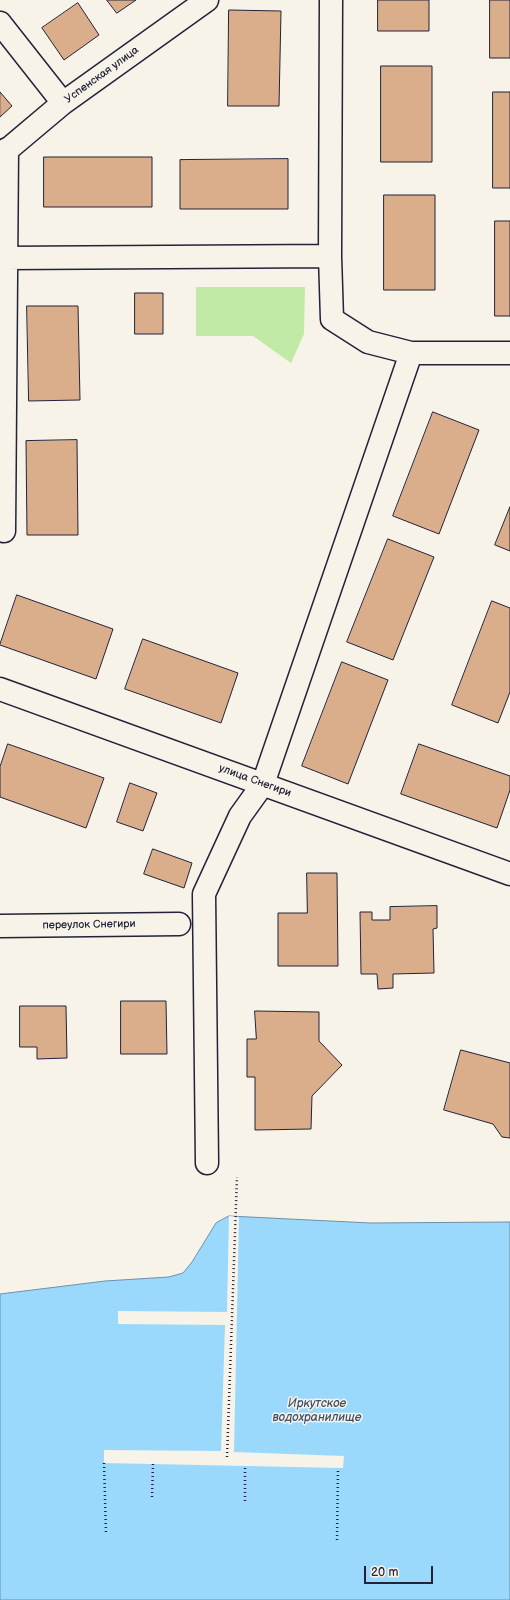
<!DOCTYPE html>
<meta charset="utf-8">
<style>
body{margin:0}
#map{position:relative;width:510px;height:1600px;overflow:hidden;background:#f7f3e8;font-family:"Balsamiq Sans",sans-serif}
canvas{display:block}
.scale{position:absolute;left:364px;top:1566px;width:69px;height:18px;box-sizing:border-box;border:2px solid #22223b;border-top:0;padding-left:5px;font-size:12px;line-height:14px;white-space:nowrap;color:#22223b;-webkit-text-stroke:3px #f7f3e8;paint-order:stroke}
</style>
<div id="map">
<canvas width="510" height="1600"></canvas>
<div class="scale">20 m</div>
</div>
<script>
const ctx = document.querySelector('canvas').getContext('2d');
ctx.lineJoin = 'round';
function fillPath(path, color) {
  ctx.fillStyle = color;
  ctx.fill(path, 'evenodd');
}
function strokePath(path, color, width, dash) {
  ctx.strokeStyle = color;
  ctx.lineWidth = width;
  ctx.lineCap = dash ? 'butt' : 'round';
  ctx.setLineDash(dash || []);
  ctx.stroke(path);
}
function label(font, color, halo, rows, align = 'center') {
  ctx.font = font + ' "Balsamiq Sans",sans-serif';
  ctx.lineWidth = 3;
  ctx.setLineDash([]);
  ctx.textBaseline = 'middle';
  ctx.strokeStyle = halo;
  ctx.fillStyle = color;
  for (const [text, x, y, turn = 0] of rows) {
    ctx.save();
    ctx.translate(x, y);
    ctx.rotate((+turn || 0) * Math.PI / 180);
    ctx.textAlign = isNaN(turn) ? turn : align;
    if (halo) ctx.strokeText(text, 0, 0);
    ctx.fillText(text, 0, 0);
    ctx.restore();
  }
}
fillPath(new Path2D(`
 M 196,287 L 305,287 L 304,334 L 291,363 L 253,336 L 196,336 Z`), '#c1eaa6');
const water = new Path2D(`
 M 229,1216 L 370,1223 L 510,1222 L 510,1600 L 0,1600 L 0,1294 L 105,1281 L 169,1277 L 183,1273 L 192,1262 L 216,1223 Z`);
fillPath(water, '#9ad9fc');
strokePath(water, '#6a90af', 1);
fillPath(new Path2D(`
 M 229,1216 L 239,1217 L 234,1452 L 344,1456 L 343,1468 L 104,1463 L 104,1450 L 221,1451 L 225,1325 L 118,1324 L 118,1311 L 227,1312 Z`), '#f7f3e8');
const building = new Path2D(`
 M 107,0 L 136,0 L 117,13 Z
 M 378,0 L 429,0 L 429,31 L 378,31 Z
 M 490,0 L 510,0 L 510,58 L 490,58 Z
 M 78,3 L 99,35 L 64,60 L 42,28 Z
 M 229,10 L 281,11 L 279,106 L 228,106 Z
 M 381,66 L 432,66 L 432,162 L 381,162 Z
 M 0,92 L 12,106 L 0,117 Z
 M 493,92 L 510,92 L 510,188 L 493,188 Z
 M 44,157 L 152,157 L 152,207 L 44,207 Z
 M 288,159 L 288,209 L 180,209 L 180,160 Z
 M 384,195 L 435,195 L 435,290 L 384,290 Z
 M 495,221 L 510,221 L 510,316 L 495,316 Z
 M 135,293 L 163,293 L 163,334 L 135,334 Z
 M 27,306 L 78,306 L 80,400 L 29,401 Z
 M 433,412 L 479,430 L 439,534 L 393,516 Z
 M 77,440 L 78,535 L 27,535 L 26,441 Z
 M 510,507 L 510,551 L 495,545 Z
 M 388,539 L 434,557 L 393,660 L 347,642 Z
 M 17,595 L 113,629 L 96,679 L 0,645 Z
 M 492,601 L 510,608 L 510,692 L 498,723 L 452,705 Z
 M 143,639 L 238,673 L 221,723 L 125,689 Z
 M 342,662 L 388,680 L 348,784 L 302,766 Z
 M 8,744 L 104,778 L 86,828 L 0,797 L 0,767 Z
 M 419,744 L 510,776 L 510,790 L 497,828 L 401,794 Z
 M 130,783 L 157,793 L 143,831 L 117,822 Z
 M 153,849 L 192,863 L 184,888 L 144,874 Z
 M 307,873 L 337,873 L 338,966 L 278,966 L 278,913 L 307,913 Z
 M 437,906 L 437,928 L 433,929 L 434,973 L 393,974 L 393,988 L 378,989 L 377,974 L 361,974 L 360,912 L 372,912 L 372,920 L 390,920 L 390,907 Z
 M 121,1001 L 166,1001 L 167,1054 L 121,1054 Z
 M 20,1006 L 66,1006 L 67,1058 L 37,1059 L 37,1047 L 20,1047 Z
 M 255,1011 L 319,1012 L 319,1041 L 342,1065 L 312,1096 L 311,1129 L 255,1130 L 255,1077 L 247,1077 L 247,1039 L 256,1039 Z
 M 461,1050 L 510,1063 L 510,1138 L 502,1137 L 493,1124 L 444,1110 Z`);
fillPath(building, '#daae8b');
strokePath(building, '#22223b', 1);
const minor = new Path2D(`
 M 331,0 L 330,256 L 332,319 L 368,342 L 411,353 L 510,353
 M 0,23 L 63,103
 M 0,156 L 63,103 L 207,0
 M 5,258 L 330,256
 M 4,531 L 7,149
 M 0,689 L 510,874
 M 0,926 L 179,924
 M 207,1163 L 204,894 L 240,816 L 263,784 L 411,353`);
strokePath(minor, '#22223b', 25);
strokePath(new Path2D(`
 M 227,1457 L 237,1177
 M 104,1463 L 106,1534
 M 152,1497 L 153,1464
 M 245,1501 L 245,1466
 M 337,1540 L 338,1468`), '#22223b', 2.5, [1, 3]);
strokePath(minor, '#f7f3e8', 22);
label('11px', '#22223b', '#f7f3e8', [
 ["Успенская улица",102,75,-36],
 ["улица Снегири",255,781,20],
 ["переулок Снегири",89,925,-1]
]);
label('italic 12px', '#40506b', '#f7f3e8', [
 ["Иркутское",317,1404],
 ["водохранилище",317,1418]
]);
</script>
